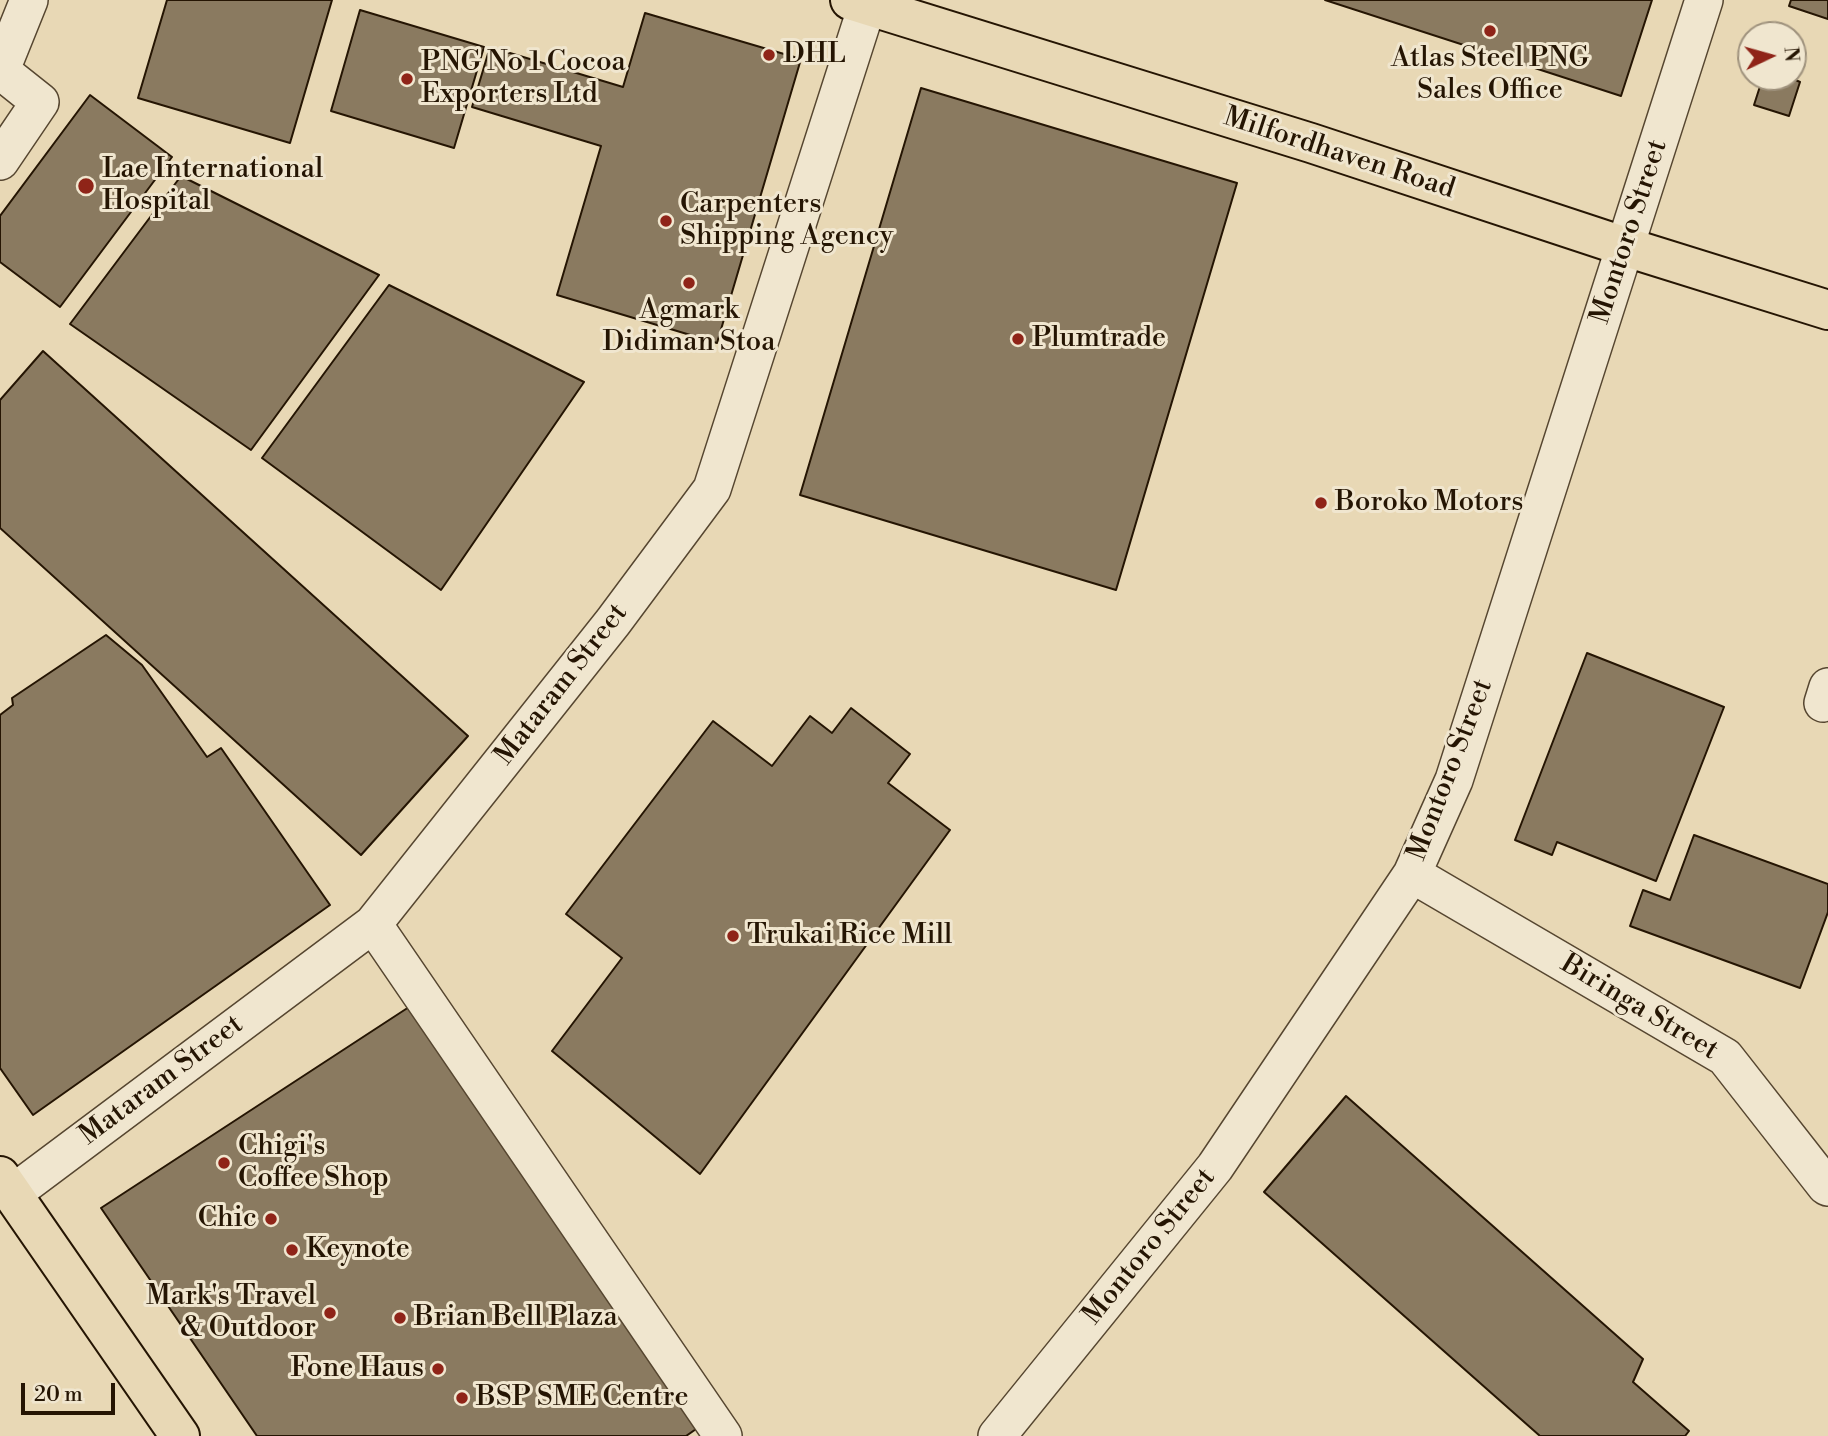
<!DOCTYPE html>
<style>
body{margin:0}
#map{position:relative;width:1828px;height:1436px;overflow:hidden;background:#e8d8b5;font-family:"Libre Bodoni",serif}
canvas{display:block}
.north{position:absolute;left:1737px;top:21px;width:70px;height:70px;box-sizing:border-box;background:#f0e6cf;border:2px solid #9f927d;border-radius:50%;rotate:85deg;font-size:19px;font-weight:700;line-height:28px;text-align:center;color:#251503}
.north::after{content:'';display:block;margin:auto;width:24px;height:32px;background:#8f2418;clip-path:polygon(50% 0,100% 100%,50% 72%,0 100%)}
.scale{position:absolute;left:21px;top:1383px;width:94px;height:32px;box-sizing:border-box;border:4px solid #251503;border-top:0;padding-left:9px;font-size:21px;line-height:24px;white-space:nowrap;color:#251503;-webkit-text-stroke:5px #f0e6cf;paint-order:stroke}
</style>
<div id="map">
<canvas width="1828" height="1436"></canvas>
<div class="north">N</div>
<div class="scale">20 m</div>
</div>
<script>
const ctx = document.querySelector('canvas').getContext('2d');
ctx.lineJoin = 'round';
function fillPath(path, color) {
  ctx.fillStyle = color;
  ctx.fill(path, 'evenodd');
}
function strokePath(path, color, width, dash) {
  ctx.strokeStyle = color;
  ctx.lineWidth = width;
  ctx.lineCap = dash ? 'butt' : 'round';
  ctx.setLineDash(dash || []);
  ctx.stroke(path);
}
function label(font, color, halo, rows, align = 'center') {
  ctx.font = font + ' "Libre Bodoni",serif';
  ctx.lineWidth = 6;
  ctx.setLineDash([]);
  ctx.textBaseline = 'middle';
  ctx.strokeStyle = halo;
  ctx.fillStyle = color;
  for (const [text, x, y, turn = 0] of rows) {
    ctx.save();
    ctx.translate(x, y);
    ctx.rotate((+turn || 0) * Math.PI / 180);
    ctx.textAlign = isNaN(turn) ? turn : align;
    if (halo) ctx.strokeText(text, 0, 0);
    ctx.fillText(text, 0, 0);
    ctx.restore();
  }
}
const building = new Path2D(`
 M 167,0 L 332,0 L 290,143 L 138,98 Z
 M 1325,0 L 1652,0 L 1621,96 Z
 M 1791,0 L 1828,0 L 1828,19 L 1789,6 Z
 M 360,10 L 484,47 L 454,148 L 331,111 Z
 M 645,13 L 801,59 L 717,343 L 557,295 L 601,146 L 472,107 L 490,47 L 623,87 Z
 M 1763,77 L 1789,77 L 1800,82 L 1789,116 L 1754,105 Z
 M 921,88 L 1237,183 L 1116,590 L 800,495 Z
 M 90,95 L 172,157 L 60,307 L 0,262 L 0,216 Z
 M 181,176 L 379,275 L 251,450 L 70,324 Z
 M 389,285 L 584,382 L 441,590 L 262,458 Z
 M 43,351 L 468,736 L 361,855 L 0,528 L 0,400 Z
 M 106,635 L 142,665 L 207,757 L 221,748 L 330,905 L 33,1115 L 0,1068 L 0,715 L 13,705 L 12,698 Z
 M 1587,653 L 1724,707 L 1656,881 L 1557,842 L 1552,855 L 1515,840 Z
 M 851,708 L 910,754 L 888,783 L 950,830 L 700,1174 L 552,1051 L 622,958 L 566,914 L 713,721 L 772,766 L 810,716 L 832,733 Z
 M 1694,835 L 1828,884 L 1828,912 L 1800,988 L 1630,926 L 1643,890 L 1670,900 Z
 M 409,1007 L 699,1427 L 686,1436 L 257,1436 L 101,1208 Z
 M 1346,1096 L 1643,1359 L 1633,1382 L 1689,1431 L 1685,1436 L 1540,1436 L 1264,1192 Z`);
fillPath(building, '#8a7a60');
strokePath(building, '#251503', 2);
const minor = new Path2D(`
 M 0,72 L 29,0
 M 0,161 L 40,102 L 1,71
 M 1823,703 L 1828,687
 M 1412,874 L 1725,1057 L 1826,1186 L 1828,1187
 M 373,924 L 723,1436
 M 12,1194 L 373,924 L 613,622 L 712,489 L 867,6
 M 997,1436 L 1215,1167 L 1412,874 L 1454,780 L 1704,0`);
const major = new Path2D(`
 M 850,0 L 1311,143 L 1626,247 L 1828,310
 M 0,1176 L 180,1436`);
strokePath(minor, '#564630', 40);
strokePath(major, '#251503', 42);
strokePath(minor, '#f0e6cf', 37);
strokePath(major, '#e8d8b5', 38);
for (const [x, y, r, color] of [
 [1490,31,7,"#8f2418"],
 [769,55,7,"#8f2418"],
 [407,79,7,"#8f2418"],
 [86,186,9,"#8f2418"],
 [666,221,7,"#8f2418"],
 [689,283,7,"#8f2418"],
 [1018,339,7,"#8f2418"],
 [1321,503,7,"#8f2418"],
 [733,936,7,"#8f2418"],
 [224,1163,7,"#8f2418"],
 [271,1219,7,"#8f2418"],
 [292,1250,7,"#8f2418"],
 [330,1313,7,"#8f2418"],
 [400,1318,7,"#8f2418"],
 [438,1369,7,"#8f2418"],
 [462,1398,7,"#8f2418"]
]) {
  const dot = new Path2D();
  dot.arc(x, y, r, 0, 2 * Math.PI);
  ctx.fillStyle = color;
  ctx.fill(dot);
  strokePath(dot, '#f0e6cf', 2.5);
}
label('28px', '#251503', '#f0e6cf', [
 ["DHL",783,55],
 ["Atlas Steel PNG",1490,59,"center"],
 ["Sales Office",1490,91,"center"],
 ["PNG No 1 Cocoa",421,63],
 ["Exporters Ltd",421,95],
 ["Lae International",102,170],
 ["Hospital",102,202],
 ["Carpenters",680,205],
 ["Shipping Agency",680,237],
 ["Agmark",689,311,"center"],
 ["Didiman Stoa",689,343,"center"],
 ["Plumtrade",1032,339],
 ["Boroko Motors",1335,503],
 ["Trukai Rice Mill",747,936],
 ["Chigi's",238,1147],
 ["Coffee Shop",238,1179],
 ["Chic",257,1219,"right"],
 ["Keynote",306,1250],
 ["Mark's Travel",316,1297,"right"],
 ["& Outdoor",316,1329,"right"],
 ["Brian Bell Plaza",414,1318],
 ["Fone Haus",424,1369,"right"],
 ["BSP SME Centre",476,1398]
], 'left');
label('28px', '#251503', '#f0e6cf', [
 ["Milfordhaven Road",1339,154,18],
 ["Montoro Street",1630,232,-72],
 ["Mataram Street",562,685,-52],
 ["Montoro Street",1451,770,-69],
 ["Biringa Street",1639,1008,31],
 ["Mataram Street",162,1081,-37],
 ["Montoro Street",1150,1247,-51]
]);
</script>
